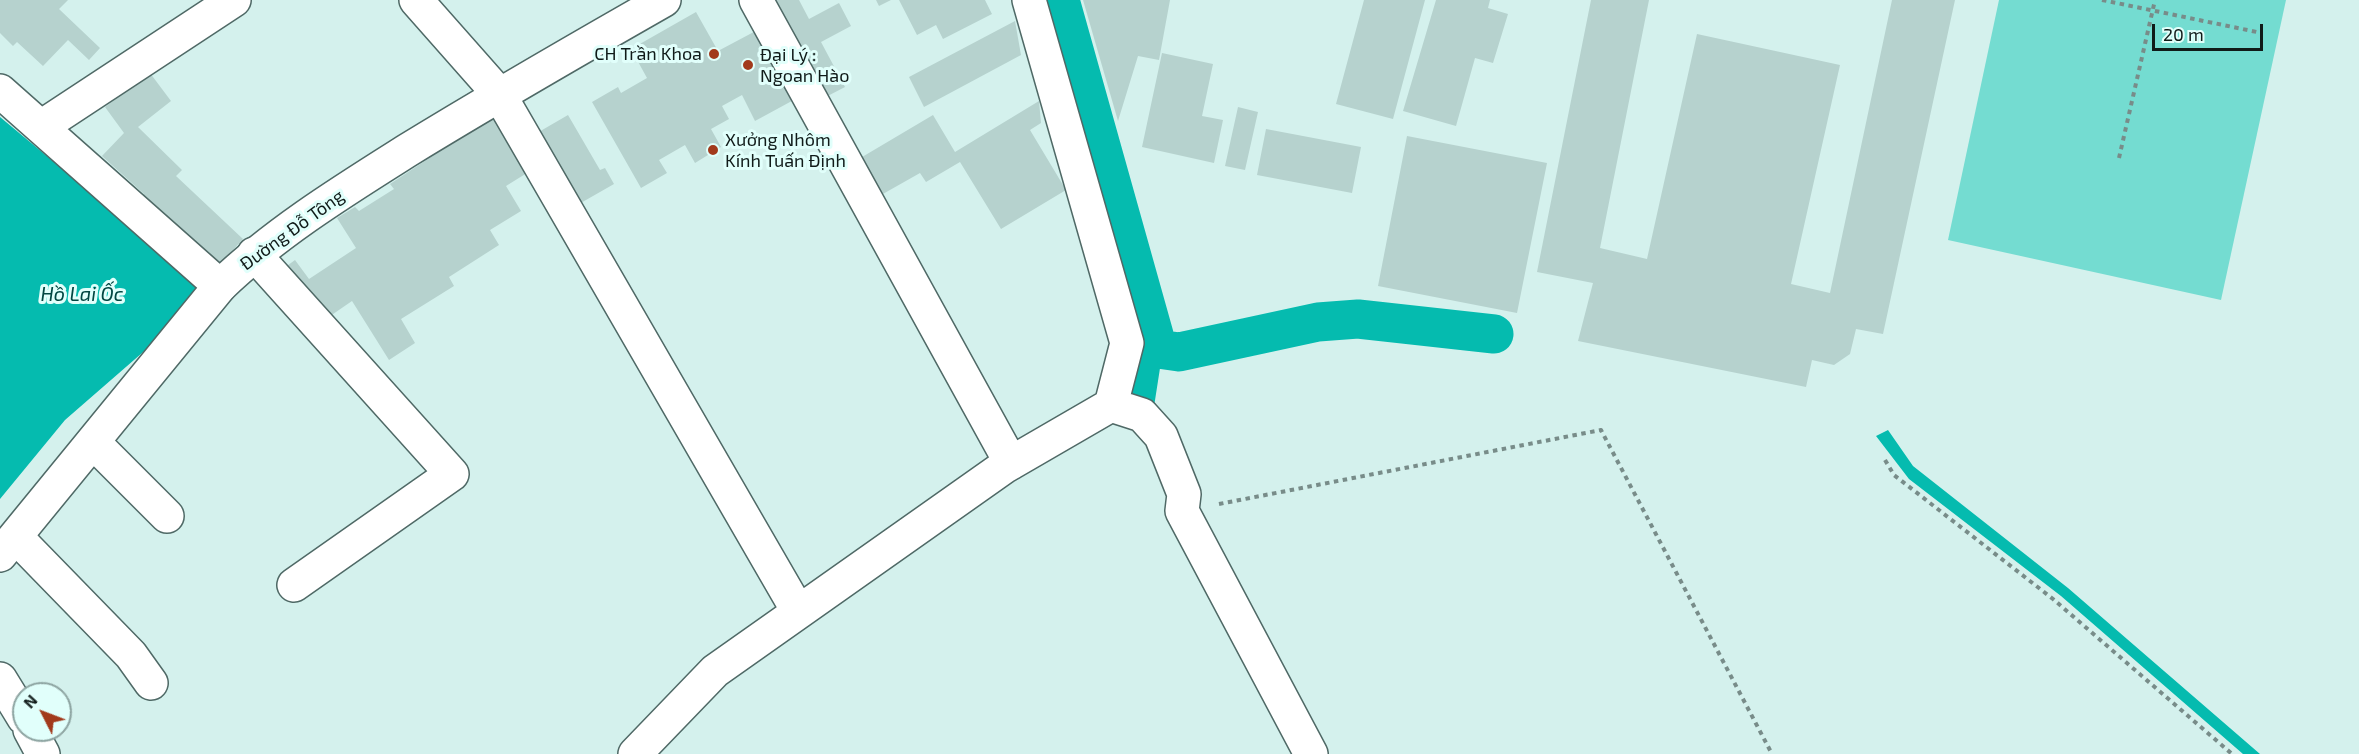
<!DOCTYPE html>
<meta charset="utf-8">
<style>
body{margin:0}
#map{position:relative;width:2359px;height:754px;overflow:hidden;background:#d4f1ed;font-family:"Exo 2",sans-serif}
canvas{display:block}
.north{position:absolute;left:12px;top:682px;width:60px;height:60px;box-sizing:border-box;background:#e1fffb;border:2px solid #8da4a1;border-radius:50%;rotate:312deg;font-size:16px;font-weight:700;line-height:24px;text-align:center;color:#101b19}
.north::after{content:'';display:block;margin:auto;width:21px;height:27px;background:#a23a1c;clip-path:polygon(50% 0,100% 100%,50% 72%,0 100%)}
.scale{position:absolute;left:2152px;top:24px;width:111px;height:27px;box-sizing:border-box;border:3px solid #101b19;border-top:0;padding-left:8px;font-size:18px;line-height:21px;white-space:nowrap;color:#101b19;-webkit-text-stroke:4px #e1fffb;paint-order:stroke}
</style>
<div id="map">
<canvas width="2359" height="754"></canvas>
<div class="north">N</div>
<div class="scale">20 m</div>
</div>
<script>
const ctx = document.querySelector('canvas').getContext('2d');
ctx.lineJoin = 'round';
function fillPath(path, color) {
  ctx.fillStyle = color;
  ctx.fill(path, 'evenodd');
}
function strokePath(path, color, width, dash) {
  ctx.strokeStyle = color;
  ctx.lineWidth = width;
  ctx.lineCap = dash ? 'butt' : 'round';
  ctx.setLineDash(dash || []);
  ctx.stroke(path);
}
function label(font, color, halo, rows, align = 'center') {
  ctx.font = font + ' "Exo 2",sans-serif';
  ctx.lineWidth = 6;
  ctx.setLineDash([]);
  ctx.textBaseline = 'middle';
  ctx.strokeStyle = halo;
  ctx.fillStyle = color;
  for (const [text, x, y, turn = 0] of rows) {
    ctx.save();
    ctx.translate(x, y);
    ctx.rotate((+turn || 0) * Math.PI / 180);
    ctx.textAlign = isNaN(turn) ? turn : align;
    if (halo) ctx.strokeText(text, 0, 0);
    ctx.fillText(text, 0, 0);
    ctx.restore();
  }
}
fillPath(new Path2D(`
 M 1999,0 L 2286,0 L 2221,300 L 1948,240 Z`), '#74dcd1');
fillPath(new Path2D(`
 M 0,117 L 211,293 L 65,420 L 0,499 Z
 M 1888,430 L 1913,466 L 2068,588 L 2260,754 L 2243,754 L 2061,596 L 1909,479 L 1876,436 Z`), '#05bbaf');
strokePath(new Path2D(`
 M 1060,0 L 1158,349 L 1179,352 L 1318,322 L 1358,319 L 1494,334
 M 1135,402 L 1142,357 L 1141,318`), '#05bbaf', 39);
fillPath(new Path2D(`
 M 0,0 L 68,0 L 59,9 L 100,48 L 89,60 L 68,40 L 43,66 L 17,42 L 13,46 L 0,33 Z
 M 772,0 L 799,0 L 809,19 L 839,3 L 851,26 L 821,42 L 845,87 L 818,101 Z
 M 876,0 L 891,0 L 879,6 Z
 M 899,0 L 985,0 L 992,14 L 943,39 L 936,25 L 917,35 Z
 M 1083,0 L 1170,0 L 1159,60 L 1138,56 L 1118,121 Z
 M 1364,0 L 1425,0 L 1393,119 L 1336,104 Z
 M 1436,0 L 1490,0 L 1488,8 L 1508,14 L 1493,63 L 1475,58 L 1456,126 L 1403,111 Z
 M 1591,0 L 1649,0 L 1600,248 L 1647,259 L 1697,34 L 1840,65 L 1791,284 L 1830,293 L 1892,0 L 1955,0 L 1883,334 L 1856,329 L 1850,354 L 1834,365 L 1812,360 L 1806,387 L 1578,341 L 1593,283 L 1537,272 Z
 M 696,12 L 718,51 L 765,26 L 801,96 L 755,121 L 742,95 L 722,106 L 729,119 L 711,129 L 721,147 L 695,163 L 685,145 L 659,160 L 667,173 L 641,188 L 592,102 L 618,87 L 621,93 L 647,78 L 631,49 Z
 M 1015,21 L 1021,55 L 924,107 L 909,77 Z
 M 1162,53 L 1213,64 L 1202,116 L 1223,120 L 1214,163 L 1142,147 Z
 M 150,73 L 171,101 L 138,127 L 182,170 L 176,176 L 243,239 L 198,288 L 122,217 L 144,194 L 102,156 L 124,133 L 105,107 Z
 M 1039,101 L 1041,123 L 1030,130 L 1066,190 L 1001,229 L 960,162 L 926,182 L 920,173 L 874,199 L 852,163 L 933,115 L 955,152 Z
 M 1238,107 L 1258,112 L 1245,170 L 1225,166 Z
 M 502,112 L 535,168 L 506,186 L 521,211 L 490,230 L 499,245 L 449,277 L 454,286 L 401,319 L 415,343 L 389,360 L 352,301 L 320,323 L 276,274 L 295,260 L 309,279 L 356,248 L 337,218 L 355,207 L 359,211 L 394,189 L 390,184 L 440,151 L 437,145 Z
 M 568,115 L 600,170 L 605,168 L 614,184 L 579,204 L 537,133 Z
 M 1266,129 L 1361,147 L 1352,193 L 1257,175 Z
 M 1407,136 L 1547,163 L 1517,313 L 1378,286 Z`), '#b6d2ce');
const minor = new Path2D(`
 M 416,0 L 499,94 L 798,611
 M 756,0 L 1011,463
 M 0,91 L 220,286
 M 41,127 L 234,0
 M 254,254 L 452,474 L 294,585
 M 1111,405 L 1142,415 L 1161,436 L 1184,494 L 1182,511 L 1311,754
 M 93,442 L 167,516
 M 16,537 L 131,655 L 151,683
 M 0,679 L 24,718
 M 30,730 L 43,754
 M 635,754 L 715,671 L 1004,467 L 1111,405 L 1127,343 L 1029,0`);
const secondary = new Path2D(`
 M 0,555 L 220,286 C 275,233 343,191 408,150 C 493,98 578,49 664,0`);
strokePath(minor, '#4f6966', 36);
strokePath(secondary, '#4f6966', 36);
strokePath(new Path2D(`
 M 2102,0 L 2257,32
 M 2119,158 L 2155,0
 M 1885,460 L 1894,475 L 2053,599 L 2232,754
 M 1219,504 L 1601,430 L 1772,754`), '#788c89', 4, [4.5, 4.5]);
strokePath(minor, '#fff', 33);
strokePath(secondary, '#fff', 33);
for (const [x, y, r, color] of [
 [714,54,6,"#a23a1c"],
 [748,65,6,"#a23a1c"],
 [713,150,6,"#a23a1c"]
]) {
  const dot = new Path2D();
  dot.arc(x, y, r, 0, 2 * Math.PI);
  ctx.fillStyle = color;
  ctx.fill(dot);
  strokePath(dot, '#e1fffb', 2);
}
label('18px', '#101b19', '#e1fffb', [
 ["CH Trần Khoa",702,54,"right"],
 ["Đại Lý :",760,55],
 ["Ngoan Hào",760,76],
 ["Xưởng Nhôm",725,140],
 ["Kính Tuấn Định",725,161]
], 'left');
label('18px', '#101b19', '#e1fffb', [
 ["Đường Đỗ Tông",292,230,-36]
]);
label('italic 20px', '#024742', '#e1fffb', [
 ["Hồ Lai Ốc",82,294]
]);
</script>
